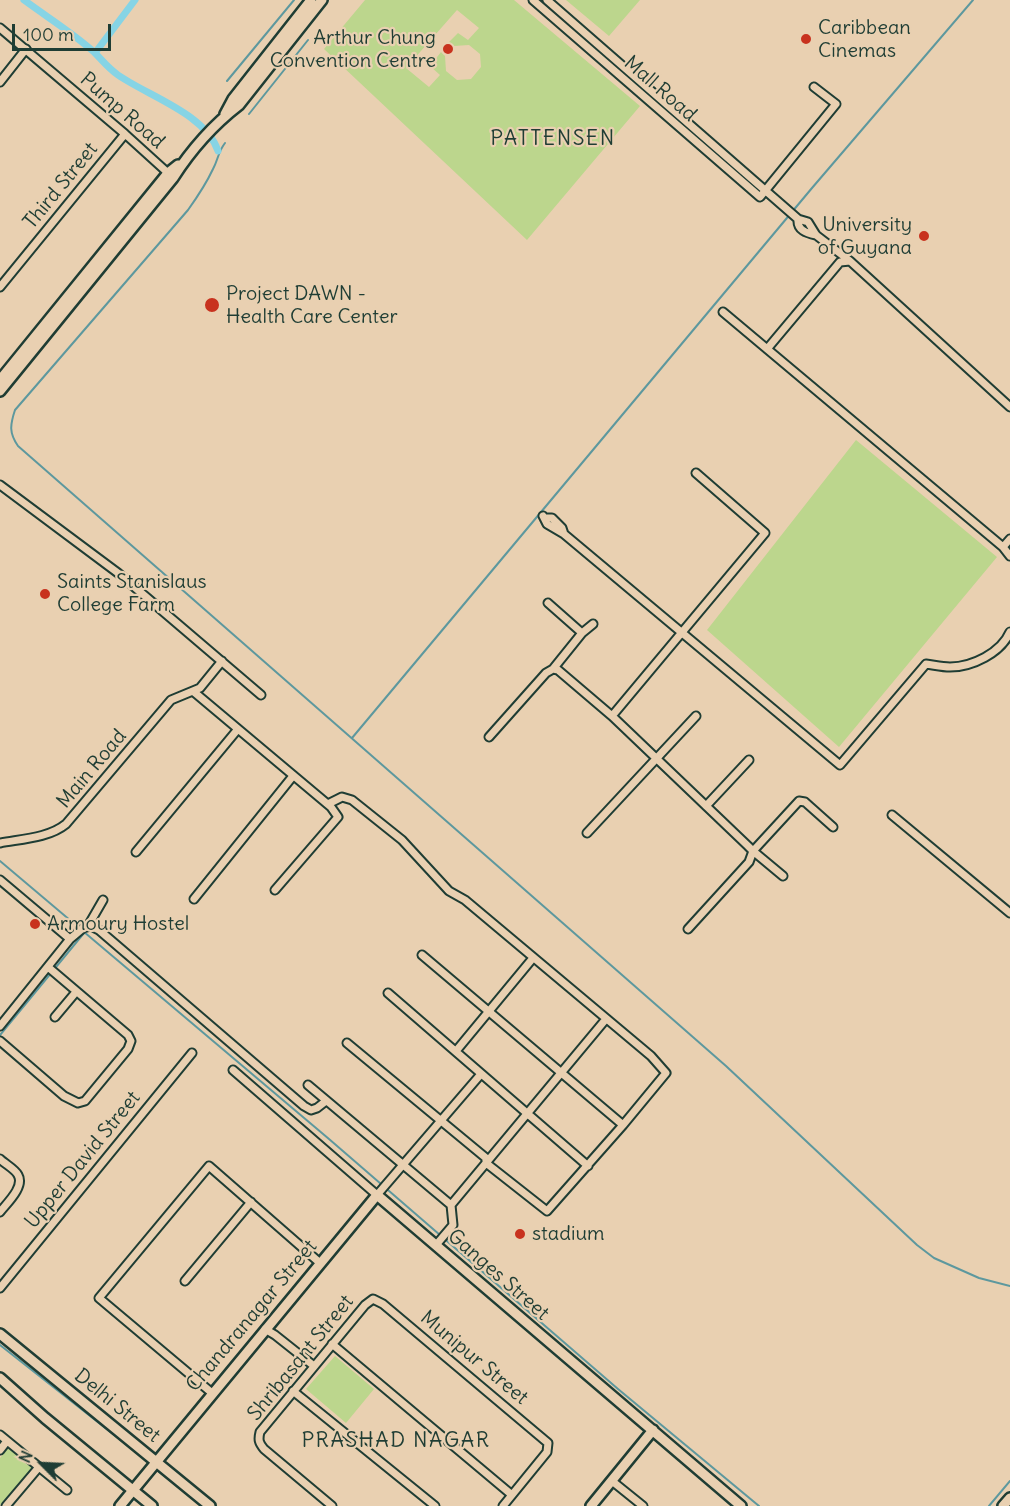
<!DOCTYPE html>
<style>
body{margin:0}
#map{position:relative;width:1010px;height:1506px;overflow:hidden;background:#e9d0b1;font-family:Delius,sans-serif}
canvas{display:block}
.north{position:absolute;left:12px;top:1434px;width:60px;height:60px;-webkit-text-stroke:4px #e9d0b1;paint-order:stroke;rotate:294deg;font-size:16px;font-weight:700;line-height:24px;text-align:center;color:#1f3d34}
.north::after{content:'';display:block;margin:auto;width:21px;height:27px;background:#1f3d34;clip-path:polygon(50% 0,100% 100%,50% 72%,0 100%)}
.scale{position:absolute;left:12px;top:24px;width:99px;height:27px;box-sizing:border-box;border:3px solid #1f3d34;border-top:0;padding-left:8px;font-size:18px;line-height:21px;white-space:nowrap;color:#1f3d34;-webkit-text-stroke:4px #e9d0b1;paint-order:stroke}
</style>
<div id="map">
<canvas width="1010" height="1506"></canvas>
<div class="north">N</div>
<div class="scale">100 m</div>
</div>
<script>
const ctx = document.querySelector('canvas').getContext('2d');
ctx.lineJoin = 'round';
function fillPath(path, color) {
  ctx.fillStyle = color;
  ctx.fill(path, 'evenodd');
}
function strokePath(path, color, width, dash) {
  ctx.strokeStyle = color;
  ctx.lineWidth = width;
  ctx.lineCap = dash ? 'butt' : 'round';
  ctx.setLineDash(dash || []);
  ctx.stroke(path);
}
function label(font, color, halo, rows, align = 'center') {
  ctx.font = font + ' Delius,sans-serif';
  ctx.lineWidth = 4.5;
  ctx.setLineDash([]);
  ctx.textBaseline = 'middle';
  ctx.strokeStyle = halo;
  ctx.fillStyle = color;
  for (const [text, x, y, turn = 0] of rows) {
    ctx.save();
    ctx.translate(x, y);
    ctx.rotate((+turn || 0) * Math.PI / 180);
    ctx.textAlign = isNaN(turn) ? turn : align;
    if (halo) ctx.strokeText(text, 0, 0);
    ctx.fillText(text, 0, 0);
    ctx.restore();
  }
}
fillPath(new Path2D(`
 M 365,0 L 514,0 L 640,106 L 527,240 L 324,49 ZM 457,10 L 479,28 L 468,40 L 458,33 L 449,42 L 454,46 L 469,45 L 480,54 L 481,67 L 471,79 L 457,80 L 446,71 L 445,56 L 441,52 L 430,66 L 440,75 L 429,87 L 406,68 Z
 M 566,0 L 640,0 L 609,36 Z
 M 856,440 L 997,557 L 839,747 L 707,630 Z
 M 335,1356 L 374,1389 L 346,1423 L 306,1389 Z
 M 8,1448 L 32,1468 L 0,1505 L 0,1458 Z`), '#bcd68d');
strokePath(new Path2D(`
 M 227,81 L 294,0
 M 249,114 L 308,40
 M 225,143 C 218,152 218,160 213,169 C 206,184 198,196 188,210 L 15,410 C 10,425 9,433 18,446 L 726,1066 L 917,1245 L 934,1258 L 979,1278 L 1010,1286
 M 352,738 L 812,188 L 973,0
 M 0,861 L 329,1139 L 618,1389 L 759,1506
 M 0,1035 L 84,933
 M 0,1345 L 151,1464
 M 162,1463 L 294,1303
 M 157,1470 L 202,1506
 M 140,1491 L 159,1467
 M 128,1506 L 136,1496
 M 989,1506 L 1010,1481`), '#5d989e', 2);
strokePath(new Path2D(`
 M 24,0 C 47,17 73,33 94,52 C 102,60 108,68 118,75 C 148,96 206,114 218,151
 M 95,53 L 135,0`), '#86d4e5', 7);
const street = new Path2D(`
 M 533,0 L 760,197 L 836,104 L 814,87
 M 547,0 L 798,219 L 808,222 L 816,235 L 850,261
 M 0,28 L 125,134 L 168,173
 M 0,82 L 26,49
 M 798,219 C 797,230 806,233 816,235
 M 0,287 L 125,134
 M 723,312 L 1003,547 L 1010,556
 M 767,349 L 840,262 L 850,261 L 1010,407
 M 0,485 L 118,573 L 261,695
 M 543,516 L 547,524 L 564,534 L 840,765 L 926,664 C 934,665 942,667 950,667 C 972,667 1001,653 1010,632
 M 545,518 L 552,518 L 562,528 L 564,534
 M 1003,547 L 1010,539
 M 548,603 L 582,633
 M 553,669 L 582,633 L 593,624
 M 194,692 L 331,807 L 338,817 L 275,890
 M 612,716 L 765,533 L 696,473
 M 489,737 L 546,673 L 553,669 L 558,670 L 612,716 L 748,846 L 753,851 L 749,862 L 688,929
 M 328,804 L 342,797 L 352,800 L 402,840 L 449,891 L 465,900 L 651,1056 L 666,1073 L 623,1125 L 547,1211 L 486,1163
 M 706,806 L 749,760
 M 892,815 L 1010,913
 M 587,833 L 696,716
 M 0,843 C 21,839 49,838 66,824 L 171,700 L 200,688 L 222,661
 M 136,852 L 238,729
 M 783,876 L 753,851 L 799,801 L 805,802 L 833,827
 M 0,880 L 70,939
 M 194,899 L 293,776
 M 88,926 L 103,900
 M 422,955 L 623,1125
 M 388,993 L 588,1166
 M 55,1017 L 76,992
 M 0,1026 L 70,939 L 83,928 L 91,926 L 99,930 L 304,1106 L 311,1110 L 317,1108 L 326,1101
 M 0,1041 L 64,1096 L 78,1103 L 85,1101 L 128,1049 L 131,1041 L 128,1035 L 48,967
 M 347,1043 L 486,1158 L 486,1161
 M 456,1051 L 533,958
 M 233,1070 L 377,1195 L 481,1074
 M 308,1085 L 451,1205 L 453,1225 L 436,1245
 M 0,1159 C 5,1164 15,1169 18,1175 C 25,1187 6,1204 0,1212
 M 451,1205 L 606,1019
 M 185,1281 L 251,1202
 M 0,1288 L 192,1053
 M 265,1329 L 275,1335 L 314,1366
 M 332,1344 L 512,1495
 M 293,1391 L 435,1506
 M 212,1393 L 99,1298 L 209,1166 L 320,1263
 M 0,1435 L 67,1490
 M 0,1450 L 7,1441
 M 612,1481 L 643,1506
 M 6,1506 L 39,1467
 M 332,1506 L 264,1449 C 259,1443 258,1440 260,1432 L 365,1305 L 373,1299 L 383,1304 L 548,1443 L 547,1452 L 503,1506`);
const secondary = new Path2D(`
 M 225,114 L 233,99 L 311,0
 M 0,380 L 168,173 L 178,165
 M 0,391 L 173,178 C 191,150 213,125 239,105 L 322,0
 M 0,1334 L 210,1506
 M 0,1378 L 45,1418 L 152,1506
 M 120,1506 L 377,1195 L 741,1506
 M 591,1506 L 653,1430
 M 1003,1506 L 1010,1498`);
strokePath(street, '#1f3d34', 11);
strokePath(secondary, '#1f3d34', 14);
strokePath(street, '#e9d0b1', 7);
strokePath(secondary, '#e9d0b1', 9);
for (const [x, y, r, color] of [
 [806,39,6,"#c8321e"],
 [448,49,6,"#c8321e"],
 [924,236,6,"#c8321e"],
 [212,305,8,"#c8321e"],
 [45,594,6,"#c8321e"],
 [35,924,6,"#c8321e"],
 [520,1234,6,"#c8321e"]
]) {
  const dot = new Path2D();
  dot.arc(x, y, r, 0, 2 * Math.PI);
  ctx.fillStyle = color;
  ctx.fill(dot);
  strokePath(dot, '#e9d0b1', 2);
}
label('20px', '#1f3d34', '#e9d0b1', [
 ["Caribbean",818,28],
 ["Cinemas",818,51],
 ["Arthur Chung",436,38,"right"],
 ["Convention Centre",436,61,"right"],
 ["University",912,225,"right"],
 ["of Guyana",912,248,"right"],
 ["Project DAWN -",226,294],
 ["Health Care Center",226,317],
 ["Saints Stanislaus",57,582],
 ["College Farm",57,605],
 ["Armoury Hostel",47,924],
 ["stadium",532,1234]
], 'left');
label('20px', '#1f3d34', '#e9d0b1', [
 ["Mall Road",660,89,41],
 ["Pump Road",122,111,41],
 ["Third Street",61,186,-51],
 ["Main Road",92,769,-50],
 ["Upper David Street",83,1160,-51],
 ["Ganges Street",498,1275,41],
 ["Chandranagar Street",252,1316,-50],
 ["Shribasant Street",301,1358,-51],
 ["Munipur Street",474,1358,40],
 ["Delhi Street",117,1406,39]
]);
ctx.letterSpacing = '1.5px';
label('21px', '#1f3d34', '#e9d0b1', [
 ["PATTENSEN",553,139],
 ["PRASHAD NAGAR",396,1441]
]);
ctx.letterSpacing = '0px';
</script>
